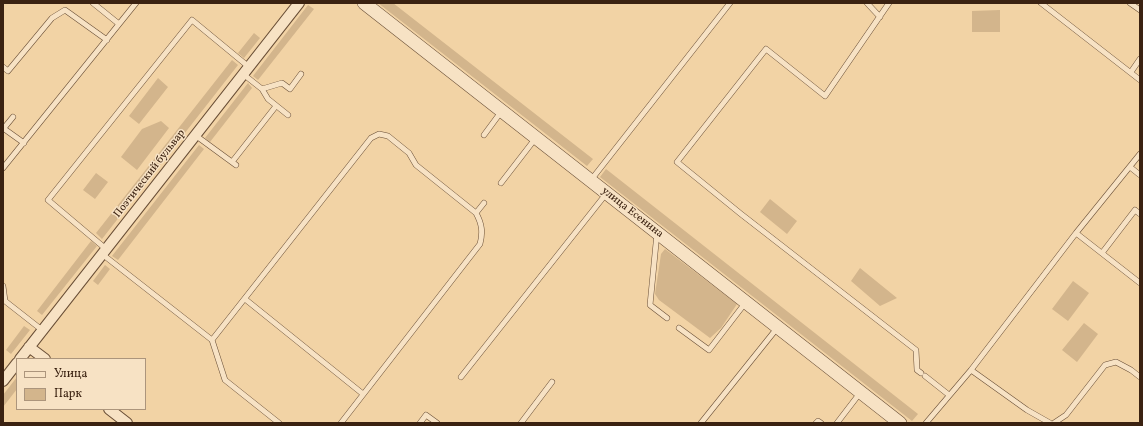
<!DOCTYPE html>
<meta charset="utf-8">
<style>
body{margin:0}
#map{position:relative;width:1143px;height:426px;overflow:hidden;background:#f2d3a5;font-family:Vollkorn,serif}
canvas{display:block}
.frame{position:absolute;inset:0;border:4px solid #3b2211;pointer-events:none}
.legend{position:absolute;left:16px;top:358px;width:130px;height:52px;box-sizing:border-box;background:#f7e2c4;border:1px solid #ac957c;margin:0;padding:5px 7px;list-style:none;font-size:12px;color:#3b2211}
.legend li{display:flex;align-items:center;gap:8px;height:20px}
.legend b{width:20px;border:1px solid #ac957c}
</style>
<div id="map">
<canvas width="1143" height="426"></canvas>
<div class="frame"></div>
<ul class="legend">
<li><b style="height:5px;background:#f7e2c4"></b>Улица</li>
<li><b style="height:11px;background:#d3b58c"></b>Парк</li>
</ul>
</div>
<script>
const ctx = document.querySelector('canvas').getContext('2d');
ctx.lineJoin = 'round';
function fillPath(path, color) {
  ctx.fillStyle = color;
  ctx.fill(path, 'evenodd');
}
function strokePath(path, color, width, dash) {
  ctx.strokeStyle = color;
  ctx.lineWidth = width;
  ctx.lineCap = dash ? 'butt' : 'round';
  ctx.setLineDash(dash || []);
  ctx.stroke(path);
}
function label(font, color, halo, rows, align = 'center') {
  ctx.font = font + ' Vollkorn,serif';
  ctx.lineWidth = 3;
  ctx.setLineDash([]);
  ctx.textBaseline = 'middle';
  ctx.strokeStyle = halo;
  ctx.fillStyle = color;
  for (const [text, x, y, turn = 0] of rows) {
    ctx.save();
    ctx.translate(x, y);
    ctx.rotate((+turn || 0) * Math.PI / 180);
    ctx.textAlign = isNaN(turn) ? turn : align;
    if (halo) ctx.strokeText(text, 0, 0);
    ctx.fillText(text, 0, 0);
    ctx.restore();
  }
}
fillPath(new Path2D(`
 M 378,3 L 393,3 L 593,159 L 587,166 Z
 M 308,5 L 314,9 L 258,80 L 253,76 Z
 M 1000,10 L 1000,32 L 972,32 L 972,11 Z
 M 254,33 L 260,38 L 244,58 L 238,53 Z
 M 232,60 L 238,65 L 102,239 L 96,233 Z
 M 158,78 L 168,87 L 139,124 L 129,116 Z
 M 248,83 L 252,88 L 210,142 L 205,138 Z
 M 161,121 L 169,128 L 137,170 L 121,157 L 142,129 Z
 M 199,145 L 204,149 L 118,260 L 112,256 Z
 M 606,169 L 918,414 L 912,421 L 600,177 Z
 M 96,173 L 108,182 L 95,199 L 83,190 Z
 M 770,199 L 797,221 L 787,234 L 760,212 Z
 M 91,241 L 97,246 L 42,315 L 37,311 Z
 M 665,249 L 737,304 L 721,328 L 710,338 L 659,300 L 655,294 L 661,254 Z
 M 105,265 L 110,269 L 98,285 L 93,281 Z
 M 860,268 L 897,298 L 880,306 L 851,281 Z
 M 1073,281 L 1089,293 L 1068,321 L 1052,309 Z
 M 1084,323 L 1098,334 L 1077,362 L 1062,350 Z
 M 24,326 L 30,330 L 11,354 L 6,350 Z
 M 17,377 L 17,389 L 3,407 L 3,395 Z`), '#d3b58c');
const service = new Path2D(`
 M 93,3 L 119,24
 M 867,3 L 880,17
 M 889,3 L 825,96 L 766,49 L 677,162 L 741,214 L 916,350 L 917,370 L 921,373
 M 1041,3 L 1140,80
 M 1130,3 L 1140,10
 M 3,67 L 8,71 L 52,18 L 65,10 L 107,40
 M 1131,72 L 1140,59
 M 243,74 L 262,89 L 282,83 L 290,89 L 301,74
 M 262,89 L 268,99 L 288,115
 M 3,128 L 24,143
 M 4,128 L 13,117
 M 195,135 L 236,165
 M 484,135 L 501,112
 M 232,162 L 276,106
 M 1130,167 L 1140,175
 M 3,168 L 136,3
 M 591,180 L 730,3
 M 501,183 L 535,139
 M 657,233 L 650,305 L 667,318
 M 1076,233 L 1140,283
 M 106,249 L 48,200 L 192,20 L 249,67
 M 1102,253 L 1135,210 L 1140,214
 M 102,254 L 212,340 L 225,380 L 279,423
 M 3,286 L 5,301 L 42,330
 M 245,299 L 363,394
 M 679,328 L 709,350 L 746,302
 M 212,340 L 371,138 L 379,134 L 388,136 L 409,153 L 416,165 L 476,213 L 484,203
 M 971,370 L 1027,410 L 1050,423
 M 925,376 L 949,395
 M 461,377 L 606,194
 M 341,423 L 480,244 C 483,232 482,224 476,213
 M 420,423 L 426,415 L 437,423
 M 521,423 L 552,382
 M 701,423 L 778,327
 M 816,423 L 818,421 L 821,423
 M 837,423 L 860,393
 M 926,423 L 971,370 L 1076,233 L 1140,154
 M 1054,423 L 1066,415 L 1105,365 L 1116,362 L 1131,370 L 1140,377`);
const minor = new Path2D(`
 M 29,347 L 45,359
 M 20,359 L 299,3
 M 3,381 L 17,363
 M 109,409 L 127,423`);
const tertiary = new Path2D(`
 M 364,3 L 900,423`);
strokePath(service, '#694e36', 6);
strokePath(minor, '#694e36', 12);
strokePath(tertiary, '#694e36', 14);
strokePath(service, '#f7e2c4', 5);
strokePath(minor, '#f7e2c4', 10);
strokePath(tertiary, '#f7e2c4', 13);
label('11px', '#3b2211', '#f7e2c4', [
 ["Поэтический бульвар",150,174,-52],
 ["улица Есенина",632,213,38]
]);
</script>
